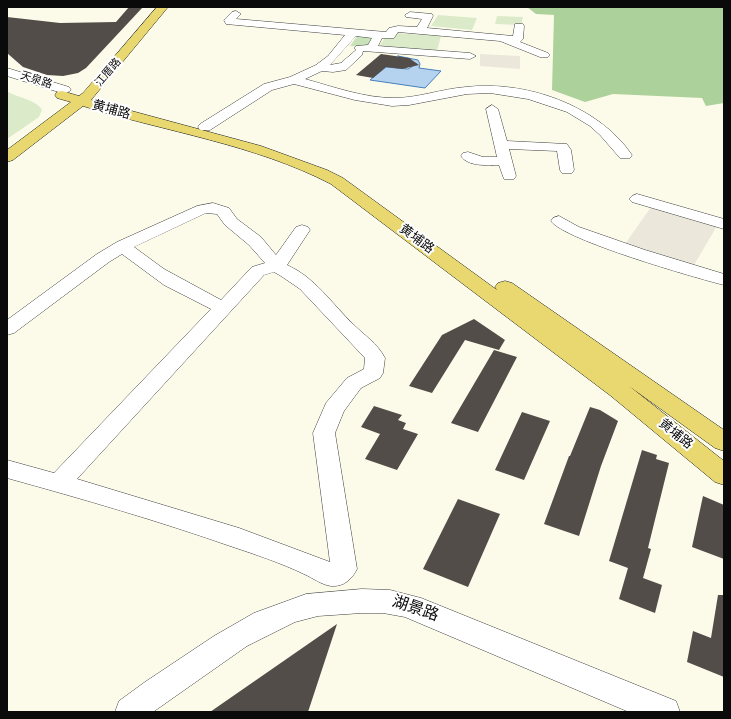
<!DOCTYPE html>
<meta charset="utf-8">
<style>
body{margin:0}
#map{position:relative;width:731px;height:719px;overflow:hidden;background:#fcfbea;font-family:Spectral,serif}
canvas{display:block}
.frame{position:absolute;inset:0;border:8px solid #0a0a0a;pointer-events:none}
</style>
<div id="map">
<canvas width="731" height="719"></canvas>
<div class="frame"></div>
</div>
<script>
const ctx = document.querySelector('canvas').getContext('2d');
ctx.lineJoin = 'round';
function fillPath(path, color) {
  ctx.fillStyle = color;
  ctx.fill(path, 'evenodd');
}
function strokePath(path, color, width, dash) {
  ctx.strokeStyle = color;
  ctx.lineWidth = width;
  ctx.lineCap = dash ? 'butt' : 'round';
  ctx.setLineDash(dash || []);
  ctx.stroke(path);
}
function label(font, color, halo, rows, align = 'center') {
  ctx.font = font + ' Spectral,"Noto Sans SC",serif';
  ctx.lineWidth = 4;
  ctx.setLineDash([]);
  ctx.textBaseline = 'middle';
  ctx.strokeStyle = halo;
  ctx.fillStyle = color;
  for (const [text, x, y, turn = 0] of rows) {
    ctx.save();
    ctx.translate(x, y);
    ctx.rotate((+turn || 0) * Math.PI / 180);
    ctx.textAlign = isNaN(turn) ? turn : align;
    if (halo) ctx.strokeText(text, 0, 0);
    ctx.fillText(text, 0, 0);
    ctx.restore();
  }
}
fillPath(new Path2D(`
 M 357,36 L 373,37 L 368,47 L 350,46 Z`), '#cae2b9');
fillPath(new Path2D(`
 M 527,7 L 724,7 L 724,103 L 706,106 L 702,98 L 613,94 L 585,102 L 552,90 L 554,15 L 536,14 Z`), '#add19a');
fillPath(new Path2D(`
 M 438,15 L 477,18 L 472,30 L 431,26 Z
 M 497,16 L 523,17 L 521,25 L 495,24 Z
 M 395,33 L 441,36 L 437,51 L 378,49 L 385,37 Z
 M 7,91 C 17,98 36,99 42,110 L 39,117 L 7,139 Z`), '#dbebc9');
fillPath(new Path2D(`
 M 480,54 L 520,56 L 520,69 L 480,66 Z
 M 651,207 L 717,226 L 694,265 L 625,244 Z`), '#ebe8db');
const water = new Path2D(`
 M 398,56 L 418,60 L 420,64 L 419,68 L 441,71 L 425,88 L 370,80 L 386,67 L 408,69 L 416,64 Z`);
fillPath(water, '#b5d2ee');
strokePath(water, '#457fbc', 1);
fillPath(new Path2D(`
 M 129,7 L 143,7 L 86,68 L 78,73 L 63,76 L 47,75 L 23,67 L 7,53 L 7,17 L 60,23 L 116,22 Z
 M 381,54 L 409,58 L 419,65 L 402,69 L 386,67 L 373,78 L 356,75 Z
 M 474,319 L 505,340 L 499,350 L 465,340 L 432,393 L 409,386 L 442,335 Z
 M 494,350 L 517,357 L 478,432 L 451,423 Z
 M 374,406 L 402,415 L 398,420 L 406,423 L 403,429 L 418,434 L 397,470 L 365,459 L 380,434 L 361,427 Z
 M 590,407 L 600,410 L 618,421 L 601,466 L 579,536 L 544,524 L 569,456 L 570,456 Z
 M 522,412 L 550,421 L 524,480 L 495,470 Z
 M 642,450 L 657,455 L 656,459 L 669,463 L 648,548 L 651,549 L 643,578 L 662,585 L 655,613 L 619,599 L 628,568 L 609,561 Z
 M 703,496 L 724,505 L 724,559 L 692,547 Z
 M 458,499 L 500,514 L 468,587 L 423,569 Z
 M 718,595 L 724,595 L 724,677 L 687,662 L 693,631 L 711,638 Z
 M 337,624 L 308,712 L 210,712 Z`), '#524d48');
const minor = new Path2D(`
 M 236,11 L 241,14 L 236,19 L 386,32 L 389,28 L 398,26 L 417,27 L 422,19 L 406,17 L 405,15 L 410,12 L 432,14 L 433,16 L 427,28 L 513,36 L 515,24 L 523,24 L 524,26 L 523,39 L 520,42 L 548,53 L 550,55 L 548,57 L 540,57 L 500,41 L 398,32 L 394,38 L 382,38 L 378,46 L 470,53 L 476,56 L 470,59 L 363,51 L 362,55 L 346,70 L 333,72 L 322,71 L 305,79 C 334,87 364,98 394,98 C 418,98 441,89 466,87 C 525,80 598,105 632,155 L 630,158 L 620,158 L 600,135 L 590,126 L 567,112 L 528,99 L 490,93 L 467,94 L 409,105 L 392,106 L 355,100 L 294,84 L 272,90 L 210,130 L 200,130 L 198,127 L 200,124 L 264,84 L 290,77 L 316,65 L 328,56 L 345,35 L 226,24 L 224,20 L 232,12 ZM 356,36 L 372,38 L 368,45 L 356,46 L 354,48 L 356,50 L 341,63 L 330,65 Z
 M 7,68 L 69,87 L 71,90 L 65,94 L 7,76 Z
 M 492,105 L 498,109 L 507,141 L 567,144 L 571,150 L 574,170 L 572,173 L 562,173 L 560,170 L 557,151 L 509,149 L 516,176 L 514,179 L 504,179 L 499,165 C 488,165 468,167 461,156 L 463,153 L 468,152 L 483,157 L 497,157 L 486,109 Z
 M 637,194 L 724,219 L 724,229 L 632,202 L 629,199 L 632,196 Z
 M 213,203 L 229,208 L 237,219 L 261,237 L 276,255 L 296,227 L 302,225 L 308,227 L 310,230 L 287,265 C 315,277 332,304 353,324 C 365,336 377,343 385,358 L 383,373 L 380,378 L 361,388 L 344,411 L 335,433 L 357,569 C 352,579 344,587 331,586 C 322,585 313,578 304,574 C 281,563 257,555 233,547 C 159,521 83,499 7,478 L 7,460 L 54,473 L 211,309 L 164,285 L 122,254 L 109,262 L 14,333 L 7,335 L 7,320 L 97,254 L 117,242 L 197,206 ZM 206,213 L 217,214 L 225,225 L 249,245 L 265,263 L 252,267 L 221,300 L 164,269 L 134,247 ZM 274,272 L 281,276 L 300,289 L 365,358 L 364,369 L 347,378 L 326,403 L 313,433 L 330,562 L 239,528 L 77,479 L 264,275 Z
 M 559,216 L 579,227 L 645,250 L 724,274 L 724,285 C 696,278 564,240 551,221 L 553,218 Z
 M 362,589 L 390,590 L 421,598 L 676,701 L 680,712 L 629,712 L 405,617 L 383,613 L 362,613 L 318,616 L 295,622 L 247,646 L 153,712 L 115,712 L 119,701 L 145,682 L 214,636 L 254,613 L 306,594 Z`);
const major = new Path2D(`
 M 157,7 L 168,7 L 91,100 L 261,146 L 327,170 L 343,178 L 497,290 L 495,287 L 498,283 L 505,281 L 512,283 L 724,430 L 724,451 L 715,448 L 629,386 L 724,461 L 724,485 L 715,482 L 611,396 L 331,184 C 254,144 166,132 83,106 L 13,160 L 7,162 L 7,150 L 71,102 L 57,98 L 55,95 L 57,92 L 62,91 L 79,96 L 83,93 Z`);
strokePath(minor, '#3d3d3d', 1);
strokePath(major, '#1b1b1b', 1);
fillPath(minor, '#fff');
fillPath(major, '#e8d86f');
label('11px', '#0a0a0a', '#fff', [
 ["江厝路",109,73,-50],
 ["天泉路",36,81,18]
]);
label('13px', '#0a0a0a', '#fff', [
 ["黄埔路",111,111,15],
 ["黄埔路",416,240,36],
 ["黄埔路",675,435,39]
]);
label('16px', '#0a0a0a', '#fff', [
 ["湖景路",415,610,19]
]);
</script>
